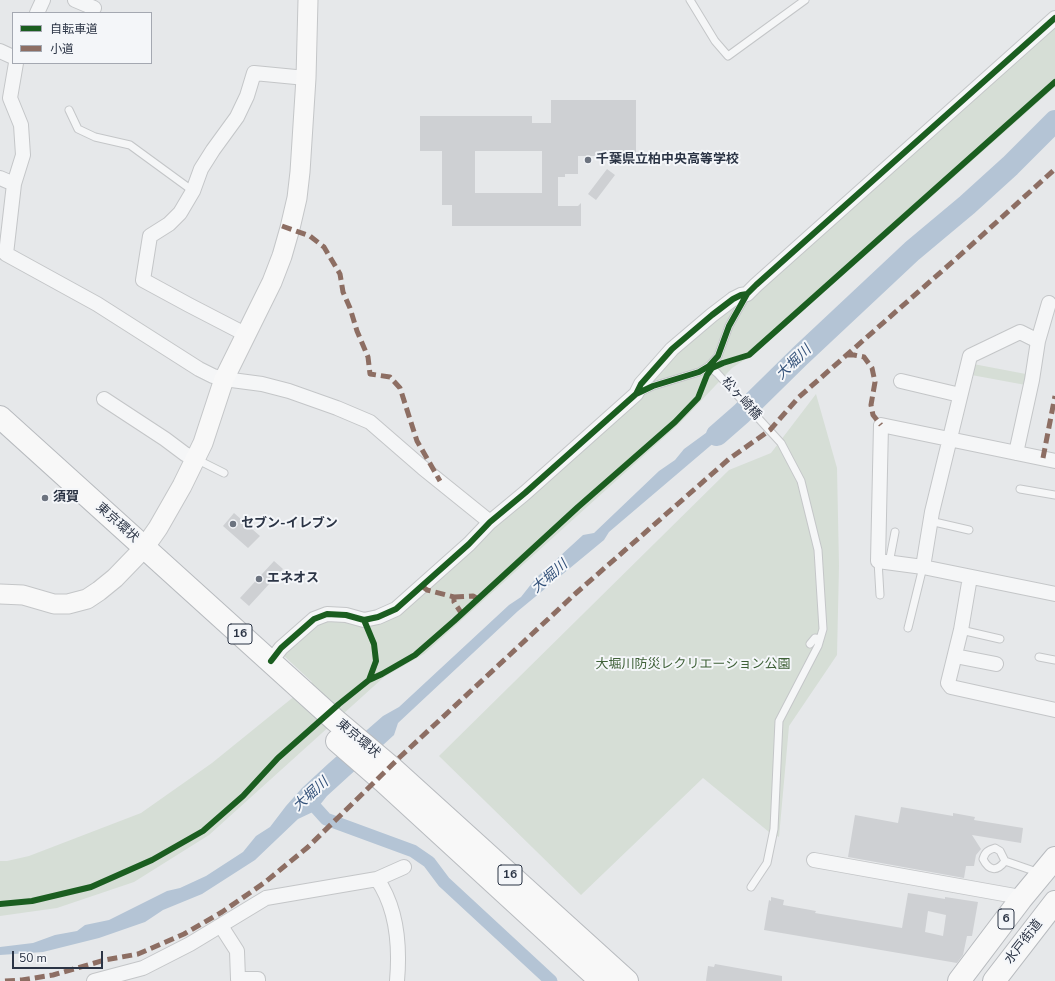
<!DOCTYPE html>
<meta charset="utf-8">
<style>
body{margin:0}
#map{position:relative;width:1055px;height:981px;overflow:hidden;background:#e6e8ea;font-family:"Nunito Sans","Noto Sans JP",sans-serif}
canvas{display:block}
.legend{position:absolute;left:12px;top:12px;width:140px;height:52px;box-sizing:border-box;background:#f4f6f9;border:1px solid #a4a8b1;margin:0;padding:5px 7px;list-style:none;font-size:12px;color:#2b3445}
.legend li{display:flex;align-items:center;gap:8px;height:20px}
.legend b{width:20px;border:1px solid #a4a8b1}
.scale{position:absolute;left:12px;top:951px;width:91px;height:18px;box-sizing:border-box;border:2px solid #2b3445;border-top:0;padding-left:5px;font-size:12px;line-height:14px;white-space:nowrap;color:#2b3445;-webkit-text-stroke:3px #f4f6f9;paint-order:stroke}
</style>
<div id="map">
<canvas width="1055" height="981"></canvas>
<ul class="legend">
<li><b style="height:5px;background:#1b5e20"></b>自転車道</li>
<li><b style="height:5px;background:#8d6e63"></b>小道</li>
</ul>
<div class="scale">50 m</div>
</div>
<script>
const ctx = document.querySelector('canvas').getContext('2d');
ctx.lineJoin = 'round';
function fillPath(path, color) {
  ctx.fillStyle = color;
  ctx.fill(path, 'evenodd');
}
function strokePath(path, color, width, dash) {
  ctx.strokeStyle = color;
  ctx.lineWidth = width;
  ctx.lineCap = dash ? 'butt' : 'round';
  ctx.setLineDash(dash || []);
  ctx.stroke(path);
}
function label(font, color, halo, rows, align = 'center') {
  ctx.font = font + ' "Nunito Sans","Noto Sans JP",sans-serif';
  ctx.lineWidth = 4;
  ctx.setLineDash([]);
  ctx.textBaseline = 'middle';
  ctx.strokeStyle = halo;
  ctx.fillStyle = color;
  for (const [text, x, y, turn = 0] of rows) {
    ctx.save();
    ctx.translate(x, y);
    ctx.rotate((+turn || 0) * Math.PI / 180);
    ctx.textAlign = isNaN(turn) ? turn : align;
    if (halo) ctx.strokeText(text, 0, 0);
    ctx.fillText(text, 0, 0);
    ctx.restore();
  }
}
fillPath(new Path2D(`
 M 1055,24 L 1055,87 L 758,351 L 732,368 L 680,423 L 424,654 L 384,677 L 209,835 L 134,882 L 57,908 L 0,916 L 0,861 L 7,861 L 29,856 L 141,813 L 212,763 L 312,682 L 283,655 L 317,623 L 333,618 L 372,623 L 671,356 Z
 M 968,363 L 1031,375 L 1031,386 L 966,374 Z
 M 816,394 L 837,468 L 839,566 L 837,655 L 789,726 L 779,837 L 769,832 L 703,778 L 581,895 L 439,756 L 729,470 L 771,453 Z`), '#d6ded6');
fillPath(new Path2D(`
 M 736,411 L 743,418 L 609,532 L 604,540 L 518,611 L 398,723 L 394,735 L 327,796 L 315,811 L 298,819 L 255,860 L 202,894 L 163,910 L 145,922 L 99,938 L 43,952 L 0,955 L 0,947 L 33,943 L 55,935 L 77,931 L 85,925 L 109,920 L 167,891 L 180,888 L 206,876 L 243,852 L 256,836 L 270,827 L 286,806 L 302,788 L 329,763 L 383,716 L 399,707 L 509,605 L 521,597 L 536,578 L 583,535 L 594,533 L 659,471 L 675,460 L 684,449 Z`), '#b4c4d5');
strokePath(new Path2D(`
 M 308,799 L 326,819 L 413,851 L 429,862 L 444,882 L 551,981`), '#b4c4d5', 13);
strokePath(new Path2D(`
 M 717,435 L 741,414 L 800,356 L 912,251 L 967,205 L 1010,166 L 1055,121`), '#b4c4d5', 22);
fillPath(new Path2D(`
 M 551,100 L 636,100 L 636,156 L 578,156 L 578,174 L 565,174 L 565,177 L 558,177 L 558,206 L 578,206 L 581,203 L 581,226 L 452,226 L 452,205 L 442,205 L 442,151 L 420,151 L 420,116 L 532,116 L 532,123 L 551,123 ZM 475,151 L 542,151 L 542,193 L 475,193 Z
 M 607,169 L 615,175 L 596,200 L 588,194 Z
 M 234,513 L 260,536 L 248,548 L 223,526 Z
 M 274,561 L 283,569 L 249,606 L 240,598 Z
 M 901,807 L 953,816 L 953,813 L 975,817 L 974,820 L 1023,828 L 1021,843 L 972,835 L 981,849 L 976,855 L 974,866 L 966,866 L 964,878 L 848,857 L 855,815 L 898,823 Z
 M 908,893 L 945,899 L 945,897 L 978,902 L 972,936 L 967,936 L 963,955 L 957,963 L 764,930 L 769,900 L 771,901 L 771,897 L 784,900 L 783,905 L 816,911 L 815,913 L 902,928 ZM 928,911 L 946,915 L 943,936 L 925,932 Z
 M 715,964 L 782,976 L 782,981 L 706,981 L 708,966 L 714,967 Z`), '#ced0d3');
const lane = new Path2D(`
 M 690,0 L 715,41 L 728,56 L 805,0
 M 69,110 L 78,129 L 95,137 L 130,145 L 193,191
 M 709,366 L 717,373 L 781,443 L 801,481 L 818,550 L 823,629 L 818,646 L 779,721 L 774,829 L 767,863 L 751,887
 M 638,393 L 653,386 L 699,372 L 709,366 L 718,356 L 729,326 L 747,294
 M 196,459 L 224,473
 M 1020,489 L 1055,495
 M 930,521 L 969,530
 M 878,561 L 880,595
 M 889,563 L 895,532
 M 908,628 L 923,567
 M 961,630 L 1000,639
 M 810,644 L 815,638 L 820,639
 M 1039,657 L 1055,660
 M 995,848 L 1000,851 L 1005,861 C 997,872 989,871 983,859 C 985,852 988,850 995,848 Z
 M 1005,861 L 1034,871 L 1038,874`);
const street = new Path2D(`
 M 75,0 L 94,8
 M 37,13 L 43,0
 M 0,51 L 13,57
 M 16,63 L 10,98 L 21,125 L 23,155 L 14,184 L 6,254 L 97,304 L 199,369 L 213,376 L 224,379 L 262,384 L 289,391 L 337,408 L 370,422 L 423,468 L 490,522
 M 0,178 L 14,184
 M 245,334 L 189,305 L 143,280 L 150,236 L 169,224 L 180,213 L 193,191 L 201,169 L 213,150 L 237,117 L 247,96 L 254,73 L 306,78
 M 901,381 L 960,395
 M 104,399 L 165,439 L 185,454 L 195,459
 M 1016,453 L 1032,380 L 1038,341
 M 1055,461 L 881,425 L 878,561 L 923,567 L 1055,594
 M 923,567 L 932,512 L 970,356 L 1020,332 L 1038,341 L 1049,303
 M 970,577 L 961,630 L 948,683 L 951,687 L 1055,710
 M 955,656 L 996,664
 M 271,661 L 281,648 L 314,619 L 327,614 L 346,615 L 364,620 L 378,617 L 396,609 L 469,544 L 490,522 L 525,493 L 636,394 L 641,384 L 672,349 L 712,315 L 733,299 L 741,295 L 747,294 L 756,285 L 1055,18
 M 814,860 L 1015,896 L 1021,899
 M 221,926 L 237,951 L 238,979 L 258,979 L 258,981
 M 94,981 L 143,968 L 190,944 L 266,898 L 377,879
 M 397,981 C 400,947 397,908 377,879 L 404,867`);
const secondary = new Path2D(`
 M 0,594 L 23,595 L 54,604 L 68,604 L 87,599 L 99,591 L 115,578 L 144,548 L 158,528 L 182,486 L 203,443 L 224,379 L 272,282 L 282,256 L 290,228 L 297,198 L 300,172 L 306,78 L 308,0`);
const highway = new Path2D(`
 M 0,417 L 335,720 L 393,769 L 627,981
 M 337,741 L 383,781 L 601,981
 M 959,981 L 1021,899 L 1055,858
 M 994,981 L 1055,902`);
strokePath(lane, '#c4c6c8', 9);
strokePath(street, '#c4c6c8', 16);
strokePath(secondary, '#c4c6c8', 21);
strokePath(highway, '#b8bbbf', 24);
strokePath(lane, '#f5f6f7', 7);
strokePath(street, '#f5f6f7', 14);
strokePath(secondary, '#f8f8f8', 19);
strokePath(highway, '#f8f8f8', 22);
strokePath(new Path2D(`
 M 282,226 L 310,236 L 324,247 L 340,274 L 343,292 L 350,308 L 357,331 L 368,357 L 370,374 L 390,377 L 400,388 L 417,441 L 440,481
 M 847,355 L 854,355 L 864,357 L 872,368 L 875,382 L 871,405 L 873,415 L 881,425
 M 1043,458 L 1055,396
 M 422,586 L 427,590 L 454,597 L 454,602 L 462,614
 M 454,597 L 473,596 L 478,599
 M 5,981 L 22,980 L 53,975 L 105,960 L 138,954 L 184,934 L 222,912 L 264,883 L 308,847 L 400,757 L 575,594 L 729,459 L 770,430 L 799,397 L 967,249 L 1055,169`), '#8d6e63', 5, [10, 5]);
strokePath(new Path2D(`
 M 636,394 L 653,386 L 699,372 L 709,366 L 718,356 L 729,326 L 747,294
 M 364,620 L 374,644 L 376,661 L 369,680
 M 271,661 L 281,648 L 314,619 L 327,614 L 346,615 L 364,620 L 378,617 L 396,609 L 469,544 L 490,522 L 525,493 L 636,394 L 641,384 L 672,349 L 712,315 L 733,299 L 741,295 L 747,294 L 756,285 L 1055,18
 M 0,904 L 32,901 L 91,887 L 152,860 L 203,831 L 243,796 L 278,758 L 339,704 L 369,680 L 382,674 L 415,655 L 454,621 L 578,507 L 675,422 L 698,398 L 707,375 L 712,368 L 723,363 L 749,355 L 1055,82`), '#1b5e20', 6);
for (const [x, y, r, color] of [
 [588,160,4,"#6c737f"],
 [45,498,4,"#6c737f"],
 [233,524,4,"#6c737f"],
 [259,579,4,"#6c737f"]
]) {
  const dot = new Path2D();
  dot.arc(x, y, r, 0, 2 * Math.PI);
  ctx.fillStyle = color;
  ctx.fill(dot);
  strokePath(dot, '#f4f6f9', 1.5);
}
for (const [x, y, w] of [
 [240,634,24],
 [510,875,24],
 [1006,919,16]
]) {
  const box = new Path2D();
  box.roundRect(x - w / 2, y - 10, w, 20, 3);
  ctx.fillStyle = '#f4f6f9';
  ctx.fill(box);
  strokePath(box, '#2b3445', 1);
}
label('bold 12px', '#2b3445', null, [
 ["16",240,634],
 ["16",510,875],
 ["6",1006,919]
]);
label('bold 13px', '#2b3445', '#f4f6f9', [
 ["千葉県立柏中央高等学校",596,160],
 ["須賀",53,498],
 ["セブン-イレブン",241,524],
 ["エネオス",267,579]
], 'left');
label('13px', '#2b3445', '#f4f6f9', [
 ["松ヶ崎橋",741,399,48],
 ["東京環状",117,523,42],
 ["東京環状",358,739,40],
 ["水戸街道",1024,942,-52]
]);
label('13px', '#3f6138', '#f4f6f9', [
 ["大堀川防災レクリエーション公園",693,665]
]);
label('italic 14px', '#34527a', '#f4f6f9', [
 ["大堀川",794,363,-44],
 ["大堀川",550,577,-41],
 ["大堀川",311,795,-42]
]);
</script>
